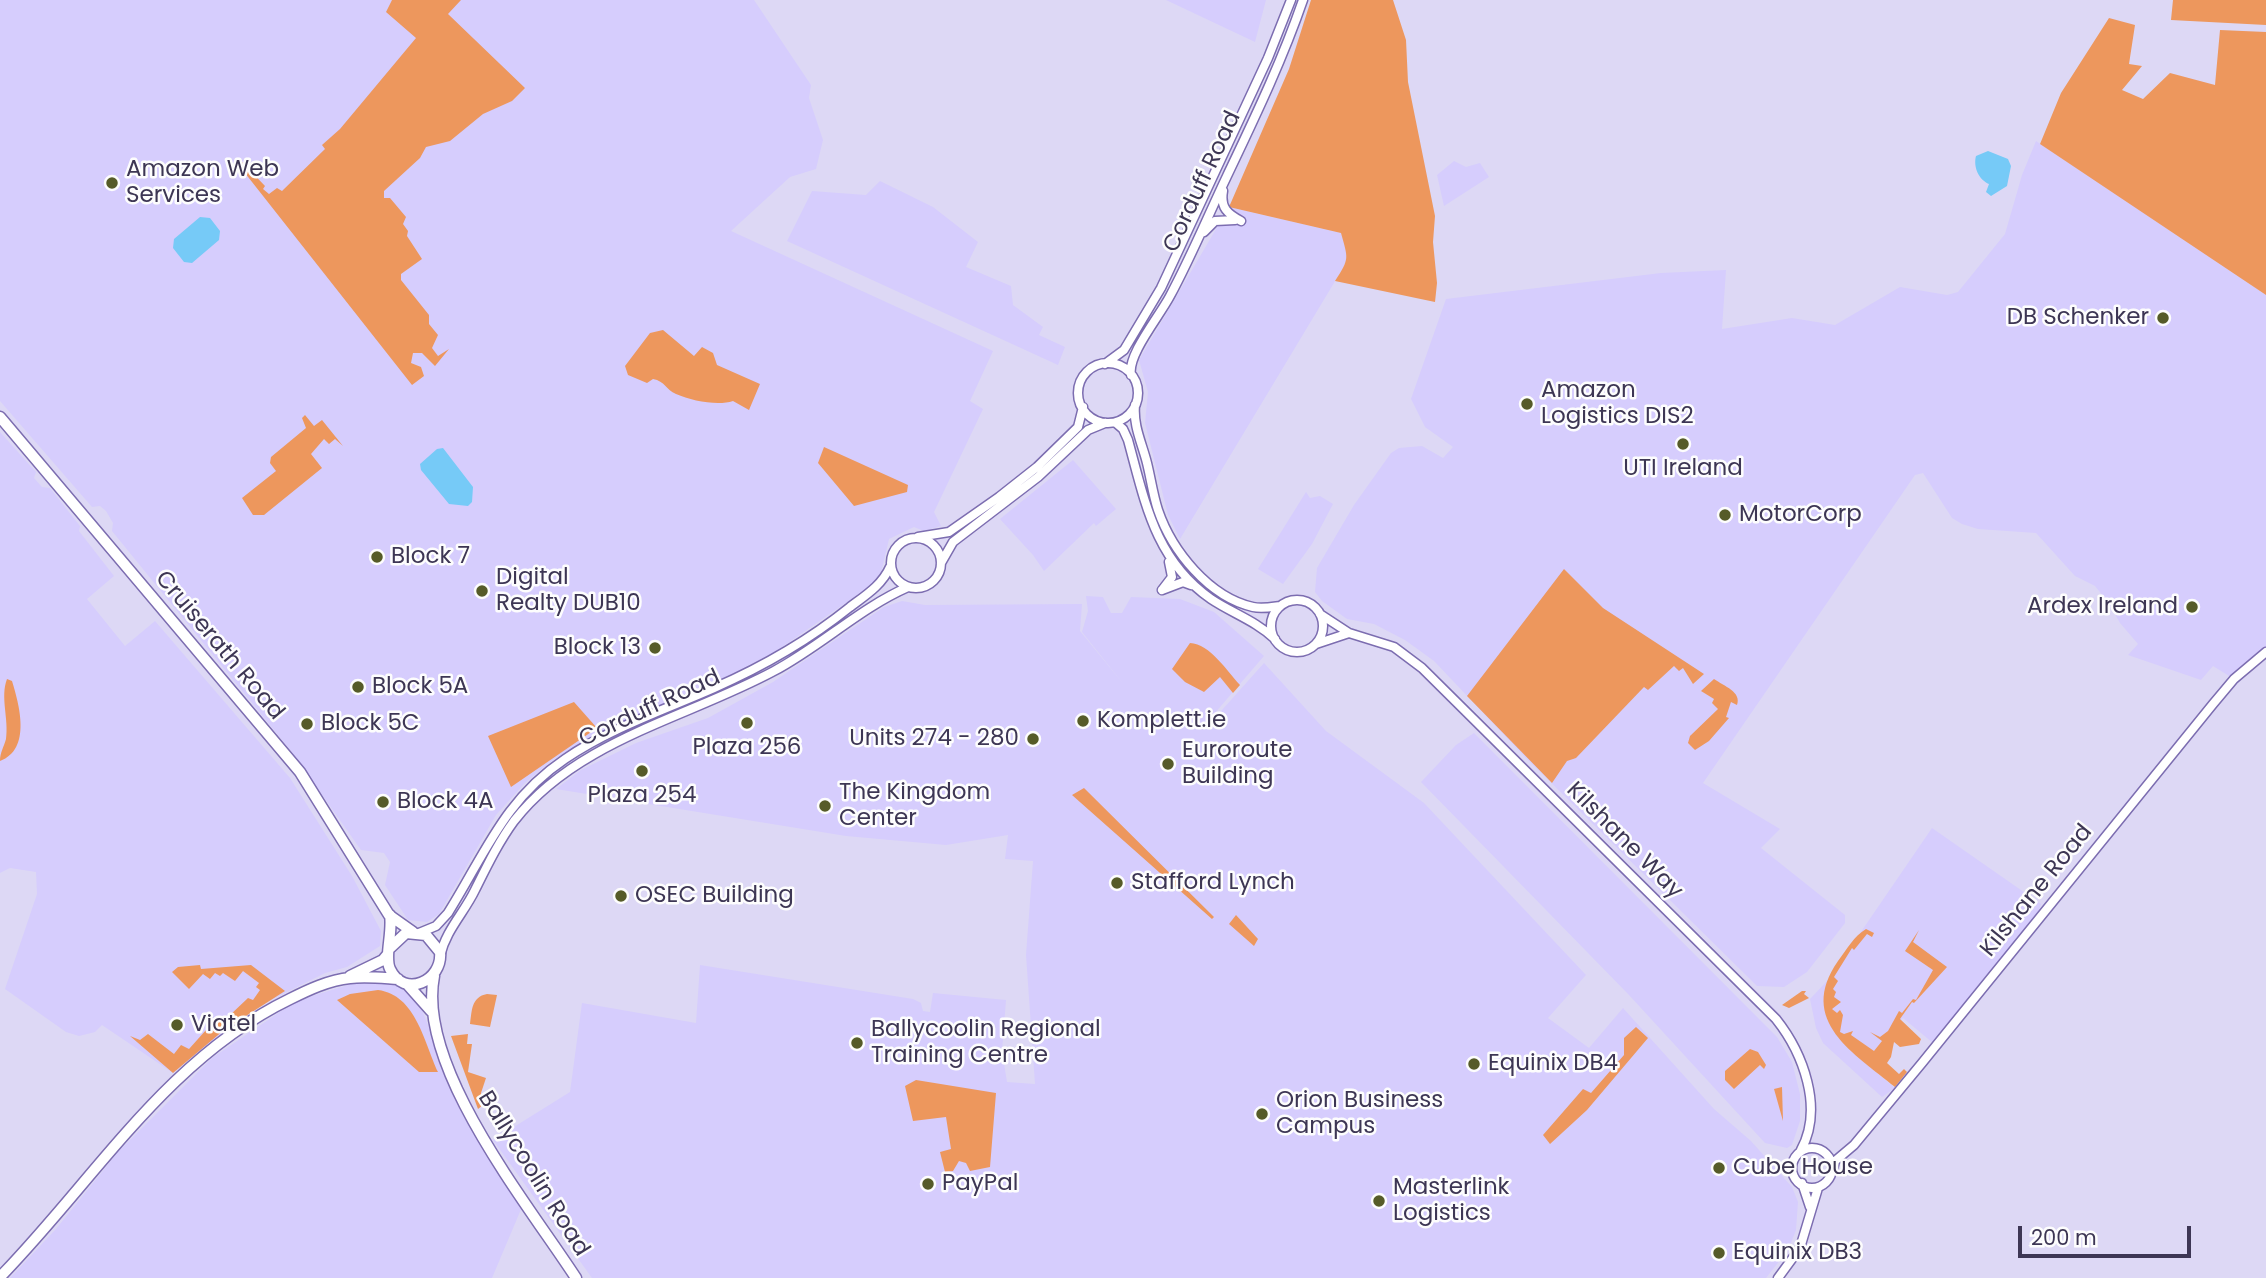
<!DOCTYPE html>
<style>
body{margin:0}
#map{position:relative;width:2266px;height:1278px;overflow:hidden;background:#ddd8f5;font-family:Poppins,sans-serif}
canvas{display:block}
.scale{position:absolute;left:2018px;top:1226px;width:173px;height:32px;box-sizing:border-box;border:4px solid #3d3654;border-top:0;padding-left:9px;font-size:21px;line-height:24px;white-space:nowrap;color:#3d3654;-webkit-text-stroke:5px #fdfdfd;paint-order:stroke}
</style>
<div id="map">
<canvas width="2266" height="1278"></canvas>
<div class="scale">200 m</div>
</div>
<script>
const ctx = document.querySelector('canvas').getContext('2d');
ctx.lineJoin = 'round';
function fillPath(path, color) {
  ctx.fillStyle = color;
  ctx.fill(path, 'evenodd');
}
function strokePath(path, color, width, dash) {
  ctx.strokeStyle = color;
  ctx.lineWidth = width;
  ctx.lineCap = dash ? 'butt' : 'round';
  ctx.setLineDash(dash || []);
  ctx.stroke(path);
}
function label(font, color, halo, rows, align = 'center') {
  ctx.font = font + ' Poppins,sans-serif';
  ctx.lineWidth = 5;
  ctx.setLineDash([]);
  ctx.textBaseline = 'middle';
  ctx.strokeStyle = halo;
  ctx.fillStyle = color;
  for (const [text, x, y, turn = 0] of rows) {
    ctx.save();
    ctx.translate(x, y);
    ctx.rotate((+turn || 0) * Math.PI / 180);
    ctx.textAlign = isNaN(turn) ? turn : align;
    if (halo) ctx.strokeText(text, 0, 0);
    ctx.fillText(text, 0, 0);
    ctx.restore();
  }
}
fillPath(new Path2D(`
 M 0,0 L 754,0 L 811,85 L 809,98 L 823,140 L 816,169 L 790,177 L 731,231 L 993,351 L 970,401 L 983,409 L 934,512 L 941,526 L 924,531 L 914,527 L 889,539 L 880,577 L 873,584 L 775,652 L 684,699 L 601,732 L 554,759 L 525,783 L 496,815 L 439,914 L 427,922 L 408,920 L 385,885 L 390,862 L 384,853 L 361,850 L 291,751 L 112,531 L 113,523 L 106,511 L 100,506 L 92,507 L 0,401 Z
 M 1166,0 L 1266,0 L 1255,42 Z
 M 2036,141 L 2266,295 L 2266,652 L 2234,679 L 2213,666 L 2201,680 L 2128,655 L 2138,644 L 2120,623 L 2108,602 L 2095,586 L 2075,576 L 2036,533 L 1978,529 L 1962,524 L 1952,518 L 1923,473 L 1915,475 L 1703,783 L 1780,829 L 1761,848 L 1845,915 L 1845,923 L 1807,972 L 1784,987 L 1757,986 L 1526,758 L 1434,661 L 1405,640 L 1374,624 L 1347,619 L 1322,601 L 1315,592 L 1317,568 L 1354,505 L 1391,453 L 1399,448 L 1422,446 L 1443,458 L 1453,447 L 1425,427 L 1411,399 L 1446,299 L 1661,273 L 1726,270 L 1722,329 L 1792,318 L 1835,325 L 1900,287 L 1947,295 L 1958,292 L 2005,234 L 2022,175 Z
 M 1454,161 L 1466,167 L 1480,163 L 1489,177 L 1444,206 L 1437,175 Z
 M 880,181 L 933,207 L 978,242 L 966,267 L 1011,286 L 1013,305 L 1043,327 L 1039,335 L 1065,347 L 1058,365 L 787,241 L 812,191 L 866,195 Z
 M 1229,207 L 1341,233 L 1348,254 L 1346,263 L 1180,539 L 1168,515 L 1145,423 L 1148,392 L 1139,360 Z
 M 0,432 L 36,472 L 34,478 L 42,487 L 50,488 L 80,526 L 79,531 L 114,576 L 87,599 L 125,646 L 155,621 L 290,778 L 352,876 L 381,931 L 380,946 L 347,967 L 325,973 L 249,1011 L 173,1073 L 102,1025 L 95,1032 L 79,1036 L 66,1032 L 5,989 L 37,894 L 36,872 L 10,868 L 0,873 Z
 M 1073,460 L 1116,509 L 1096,526 L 1094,523 L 1044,571 L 1033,555 L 1000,519 Z
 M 1306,492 L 1310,498 L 1320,496 L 1333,504 L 1312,544 L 1283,584 L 1258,569 Z
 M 1086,596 L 1103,597 L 1111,613 L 1122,613 L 1131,597 L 1180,599 L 1214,612 L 1264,656 L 1202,728 L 1205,729 L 1264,663 L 1326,731 L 1424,803 L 1586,975 L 1548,1018 L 1589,1048 L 1623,1008 L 1714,1109 L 1751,1141 L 1792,1187 L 1798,1202 L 1796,1230 L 1788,1250 L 1766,1278 L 592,1278 L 493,1140 L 570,1092 L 582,1003 L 696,1023 L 700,965 L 913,999 L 921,1003 L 923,1011 L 930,1012 L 933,993 L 1006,1000 L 1002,1051 L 1007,1082 L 1035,1084 L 1026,955 L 1033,861 L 1005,859 L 1008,835 L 946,845 L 846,836 L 556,789 L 581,770 L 636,743 L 708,718 L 773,682 L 884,607 L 902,601 L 925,605 L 1082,604 L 1080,631 L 1125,686 L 1082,632 L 1088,611 Z
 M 1474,733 L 1777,1037 L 1792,1062 L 1800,1094 L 1800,1121 L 1792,1145 L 1787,1148 L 1765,1143 L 1629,995 L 1421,782 L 1456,745 Z
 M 1932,828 L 2041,904 L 2038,912 L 1933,1043 L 1903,1018 L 1891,1031 L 1889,1041 L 1869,1066 L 1895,1088 L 1882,1097 L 1823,1043 L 1816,1028 L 1810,999 L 1828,980 Z
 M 382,980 L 408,989 L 421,1008 L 469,1125 L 522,1207 L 492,1278 L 10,1278 L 56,1229 L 118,1152 L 212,1058 L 296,1001 L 361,981 Z`), '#d6cdfd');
fillPath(new Path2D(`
 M 392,0 L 461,0 L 448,14 L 525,88 L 512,101 L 483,114 L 450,141 L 426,147 L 420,158 L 384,191 L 384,198 L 390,198 L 406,217 L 403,224 L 408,231 L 407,236 L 422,259 L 401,274 L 401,280 L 429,315 L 429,324 L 438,335 L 432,348 L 438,356 L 449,349 L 435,366 L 422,353 L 413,353 L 411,363 L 421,367 L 424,376 L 412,385 L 241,168 L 242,162 L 265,186 L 263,189 L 269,194 L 277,188 L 282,191 L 325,149 L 322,145 L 340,129 L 416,38 L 386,12 Z
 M 1311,0 L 1393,0 L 1406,40 L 1408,82 L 1435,216 L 1433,242 L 1437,283 L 1435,302 L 1335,281 C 1350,258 1348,259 1341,233 L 1229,207 L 1289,69 Z
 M 2173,0 L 2266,0 L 2266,25 L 2171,20 Z
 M 2109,18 L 2135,25 L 2129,64 L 2142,66 L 2122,90 L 2143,99 L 2170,73 L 2215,85 L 2220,30 L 2266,32 L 2266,295 L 2040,144 L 2061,93 Z
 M 663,330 L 694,356 L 702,347 L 713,353 L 717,365 L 760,384 L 749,410 L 733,401 C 718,406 692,401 676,394 C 666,390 665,381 653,379 L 647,383 L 628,375 L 625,366 L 650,333 Z
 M 305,415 L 314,426 L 322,420 L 343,446 L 335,439 L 329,444 L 324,439 L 311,454 L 322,468 L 264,515 L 253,515 L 242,498 L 276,471 L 270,463 L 271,457 L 306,428 L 302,418 Z
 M 824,447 L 908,485 L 907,492 L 854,506 L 818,463 Z
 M 1564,569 L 1603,608 L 1704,674 L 1693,684 L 1683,668 L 1679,671 L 1674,666 L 1648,690 L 1644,687 L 1576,758 L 1567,761 L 1552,783 L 1467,696 Z
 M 1190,643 C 1210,644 1227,671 1240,685 L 1233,693 L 1220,677 L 1204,692 L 1185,682 L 1172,669 Z
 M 7,679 L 12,681 C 19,704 32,749 0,761 C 0,752 4,747 6,739 C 9,719 0,697 7,679 Z
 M 1714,679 C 1724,686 1742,692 1737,705 L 1731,702 L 1726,717 L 1729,718 L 1709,741 L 1695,750 L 1688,743 L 1690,736 L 1718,709 L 1712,703 L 1714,699 L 1701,691 Z
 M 574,702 L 597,728 L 511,787 L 488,736 Z
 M 1084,788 L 1214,917 L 1212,919 L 1072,795 Z
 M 1236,915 L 1258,939 L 1254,946 L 1229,924 Z
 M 1866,929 L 1874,933 L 1872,937 L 1867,934 L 1854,950 L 1852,948 L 1834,977 L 1838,981 L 1833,989 L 1836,992 L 1834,997 L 1841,1002 L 1832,1009 L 1837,1013 L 1840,1010 L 1843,1015 L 1840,1032 L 1844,1034 L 1853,1031 L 1851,1035 L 1874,1051 L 1882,1041 L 1870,1032 L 1880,1037 L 1888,1031 L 1899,1011 L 1902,1013 L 1913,999 L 1916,1000 L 1933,970 L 1905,951 L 1919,930 L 1913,942 L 1947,967 L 1914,1003 L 1912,1002 L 1900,1019 L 1921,1039 L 1919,1044 L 1900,1047 L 1894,1042 L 1891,1057 L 1887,1063 L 1899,1074 L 1904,1069 L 1907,1072 L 1895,1087 C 1855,1054 1796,1021 1838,961 C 1847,949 1854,936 1866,929 Z
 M 200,965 L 201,969 L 251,965 L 285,991 L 224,1030 L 173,1073 L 130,1036 L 140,1040 L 148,1034 L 174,1054 L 181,1045 L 189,1049 L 215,1020 L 229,1016 L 248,998 L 253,1000 L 260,990 L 256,987 L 259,983 L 243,971 L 235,981 L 223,973 L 220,976 L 215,973 L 210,979 L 203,974 L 189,989 L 172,972 L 178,967 Z
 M 378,990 C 416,995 424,1042 438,1072 L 419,1072 L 337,1000 L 350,994 Z
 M 1802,991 L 1806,991 L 1804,994 L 1809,998 L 1789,1008 L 1782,1005 Z
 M 487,994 L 497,995 L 490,1027 L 470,1024 C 472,1011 471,997 487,994 Z
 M 1636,1027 L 1648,1038 L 1587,1110 L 1550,1144 L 1543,1135 L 1583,1089 L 1591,1093 L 1624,1055 L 1624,1038 Z
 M 468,1034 L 467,1044 L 472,1044 L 468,1072 L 486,1078 L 481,1093 L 483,1105 L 478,1109 L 451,1036 Z
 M 1750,1049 L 1758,1052 L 1766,1065 L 1764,1069 L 1760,1065 L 1734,1089 L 1725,1080 L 1725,1071 Z
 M 916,1080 L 996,1093 L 990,1167 L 970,1171 L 966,1163 L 959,1161 L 953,1171 L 945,1172 L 940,1152 L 951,1149 L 946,1117 L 913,1121 L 905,1086 Z
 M 1782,1087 L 1783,1121 L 1774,1089 Z`), '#ed975d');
fillPath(new Path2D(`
 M 1988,151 L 2008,159 L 2011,166 L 2007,186 L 1991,196 L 1986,192 L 1989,184 C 1979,180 1973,167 1976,156 Z
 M 200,217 L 210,218 L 220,231 L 219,240 L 192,263 L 184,262 L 173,248 L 174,239 Z
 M 443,448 L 473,487 L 472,502 L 468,506 L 449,504 L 421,470 L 420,464 L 437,449 Z`), '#76caf7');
const minor = new Path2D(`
 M 1223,191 C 1220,208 1228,214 1241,221
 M 1204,232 L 1215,221 L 1235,220
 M1078 393a30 30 0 1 1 60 0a30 30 0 1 1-60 0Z
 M 1105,364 L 1124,350 L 1161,288 L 1268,58 L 1291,0
 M 1131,375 C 1127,355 1159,317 1170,296 C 1191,257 1208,216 1227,176 C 1255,117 1282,61 1303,0
 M 1135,405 C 1133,426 1142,443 1147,463 C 1151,479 1153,495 1158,510 C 1172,551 1209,597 1253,607 C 1262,609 1272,607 1280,606
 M 1116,423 L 1123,429 L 1128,440 C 1145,502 1155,560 1211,599 C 1232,613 1256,621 1275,639
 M 918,537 L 949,532 L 999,497 L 1037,467 L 1078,427 L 1083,407
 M891 563a25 25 0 1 1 50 0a25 25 0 1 1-50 0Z
 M 941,563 L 953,542 L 1038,477 L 1088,430 L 1105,423
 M 1162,590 L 1172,577 L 1169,562
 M 1162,590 L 1183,582 L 1191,585
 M1271 626a26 26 0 1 1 52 0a26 26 0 1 1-52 0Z
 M 1320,614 L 1349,633 L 1394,647 L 1422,668 L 1776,1019 C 1803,1053 1824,1108 1801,1150
 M 1316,644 L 1349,633
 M 419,933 L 436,926 L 448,913 C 485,854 504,800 565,759 C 610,728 664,710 714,688 C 762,667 809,640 850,607 C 866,595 882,585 890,567
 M 440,956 C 446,930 464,913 475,890 C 487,866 498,843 514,821 C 577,740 687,718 774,671 C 821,646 860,608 908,587
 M1792 1168a20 20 0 1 1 40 0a20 20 0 1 1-40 0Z
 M 1833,1169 L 1835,1161 L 1854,1145 L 1922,1063 L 2213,704 L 2234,679 L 2266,652
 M 1802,1183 L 1810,1207
 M 1778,1278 L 1800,1248 L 1818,1188`);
const major = new Path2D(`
 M 0,417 L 300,772 L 389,915 L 413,932
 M 390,915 C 393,932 384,957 390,969 C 404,999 443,981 440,952 L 426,935 L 406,933 L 390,948
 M 350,976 L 383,960 L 388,954
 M 434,976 C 416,1067 528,1204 576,1278
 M 407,984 L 431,1011
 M 0,1277 C 93,1182 166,1059 290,999 C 308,990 329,980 350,978 C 366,976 382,978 398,979`);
strokePath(minor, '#7c6db0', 11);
strokePath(major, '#7c6db0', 13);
strokePath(minor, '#fff', 8);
strokePath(major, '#fff', 10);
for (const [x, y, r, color] of [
 [112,183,7,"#565b29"],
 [2163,318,7,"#565b29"],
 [1527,404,7,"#565b29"],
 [1683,444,7,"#565b29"],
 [1725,515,7,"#565b29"],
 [377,557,7,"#565b29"],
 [482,591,7,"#565b29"],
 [2192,607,7,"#565b29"],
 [655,648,7,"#565b29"],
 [358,687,7,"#565b29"],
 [1083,721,7,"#565b29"],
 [747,723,7,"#565b29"],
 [307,724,7,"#565b29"],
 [1033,739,7,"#565b29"],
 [1168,764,7,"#565b29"],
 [642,771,7,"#565b29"],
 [383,802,7,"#565b29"],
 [825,806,7,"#565b29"],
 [1117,883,7,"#565b29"],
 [621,896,7,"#565b29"],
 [177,1025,7,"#565b29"],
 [857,1043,7,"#565b29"],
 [1474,1064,7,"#565b29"],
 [1262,1114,7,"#565b29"],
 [1719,1168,7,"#565b29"],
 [928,1184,7,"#565b29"],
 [1379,1201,7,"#565b29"],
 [1719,1253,7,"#565b29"]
]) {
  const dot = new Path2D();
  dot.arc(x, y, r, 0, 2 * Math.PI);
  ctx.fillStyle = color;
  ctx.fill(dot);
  strokePath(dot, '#fdfdfd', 2.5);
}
label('23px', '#3d3654', '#fdfdfd', [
 ["Amazon Web",126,170],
 ["Services",126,196],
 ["DB Schenker",2149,318,"right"],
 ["Amazon",1541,391],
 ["Logistics DIS2",1541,417],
 ["UTI Ireland",1683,469,"center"],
 ["MotorCorp",1739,515],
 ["Block 7",391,557],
 ["Digital",496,578],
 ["Realty DUB10",496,604],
 ["Ardex Ireland",2178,607,"right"],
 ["Block 13",641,648,"right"],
 ["Block 5A",372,687],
 ["Komplett.ie",1097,721],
 ["Block 5C",321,724],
 ["Units 274 - 280",1019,739,"right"],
 ["Plaza 256",747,748,"center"],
 ["Euroroute",1182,751],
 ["Building",1182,777],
 ["The Kingdom",839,793],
 ["Center",839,819],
 ["Plaza 254",642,796,"center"],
 ["Block 4A",397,802],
 ["Stafford Lynch",1131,883],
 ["OSEC Building",635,896],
 ["Viatel",191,1025],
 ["Ballycoolin Regional",871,1030],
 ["Training Centre",871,1056],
 ["Equinix DB4",1488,1064],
 ["Orion Business",1276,1101],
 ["Campus",1276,1127],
 ["Cube House",1733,1168],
 ["PayPal",942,1184],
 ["Masterlink",1393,1188],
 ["Logistics",1393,1214],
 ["Equinix DB3",1733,1253]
], 'left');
label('23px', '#3d3654', '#fdfdfd', [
 ["Corduff Road",1203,182,-65],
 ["Cruiserath Road",219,646,50],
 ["Corduff Road",650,709,-25],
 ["Kilshane Way",1624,841,45],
 ["Kilshane Road",2037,891,-51],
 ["Ballycoolin Road",533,1174,58]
]);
</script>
